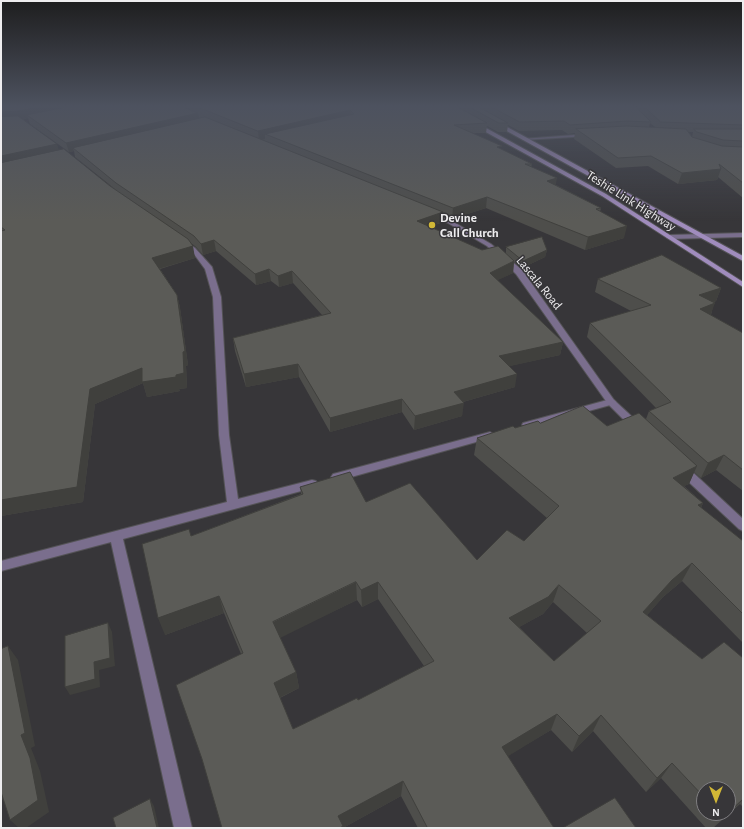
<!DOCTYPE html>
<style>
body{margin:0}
#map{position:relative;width:744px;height:829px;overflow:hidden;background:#373639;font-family:"Alegreya Sans",sans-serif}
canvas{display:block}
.frame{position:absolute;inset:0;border:2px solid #eeedef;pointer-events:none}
.north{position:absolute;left:696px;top:781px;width:40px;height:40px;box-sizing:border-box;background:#373639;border:1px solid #807f82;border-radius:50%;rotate:180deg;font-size:11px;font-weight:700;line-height:16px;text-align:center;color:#eeedef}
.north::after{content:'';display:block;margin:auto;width:14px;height:18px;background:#d1b736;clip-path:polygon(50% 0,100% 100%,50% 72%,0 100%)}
</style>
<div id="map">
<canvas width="744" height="829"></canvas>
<div class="frame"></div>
<div class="north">N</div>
</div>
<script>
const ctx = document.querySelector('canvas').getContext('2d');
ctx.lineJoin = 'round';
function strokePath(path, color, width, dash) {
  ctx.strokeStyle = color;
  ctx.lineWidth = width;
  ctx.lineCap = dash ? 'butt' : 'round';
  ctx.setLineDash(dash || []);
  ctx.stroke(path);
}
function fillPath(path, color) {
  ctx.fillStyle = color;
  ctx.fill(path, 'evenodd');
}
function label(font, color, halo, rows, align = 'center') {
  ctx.font = font + ' "Alegreya Sans",sans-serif';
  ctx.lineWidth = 3;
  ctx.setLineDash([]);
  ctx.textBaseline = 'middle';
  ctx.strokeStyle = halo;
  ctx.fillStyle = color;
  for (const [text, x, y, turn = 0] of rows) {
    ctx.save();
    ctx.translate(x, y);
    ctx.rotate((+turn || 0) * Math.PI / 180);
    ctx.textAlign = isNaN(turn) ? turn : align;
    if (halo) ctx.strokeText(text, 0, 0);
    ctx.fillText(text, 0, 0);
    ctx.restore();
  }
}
const minor = new Path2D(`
 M 587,134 L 589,136 L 524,140 L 522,139 Z
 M 743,233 L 743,237 L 669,239 L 666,237 L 669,235 Z
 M 180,240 L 184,240 L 195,248 L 212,267 L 221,297 L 229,435 L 238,499 L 312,480 L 316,481 L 318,484 L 316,487 L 123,539 L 192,828 L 174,828 L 111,542 L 1,571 L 1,561 L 227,502 L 219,435 L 213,297 L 205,269 L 191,250 L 180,242 Z
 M 611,399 L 614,400 L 616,402 L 614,404 L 527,428 L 522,425 L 523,423 Z
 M 490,432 L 495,435 L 494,437 L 337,481 L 333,480 L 331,477 L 333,474 L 337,473 Z`);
const tertiary = new Path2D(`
 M 428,213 L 432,213 L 452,221 L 491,244 L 522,270 L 614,400 L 641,425 L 642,427 L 641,429 L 633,429 L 608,404 L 516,274 L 487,246 L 448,223 L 428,215 Z
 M 682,465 L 686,466 L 743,519 L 743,531 L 739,529 L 678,472 L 676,469 L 678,466 Z`);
const secondary = new Path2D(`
 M 494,122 L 498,122 L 743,256 L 743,261 L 494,124 Z
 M 473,123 L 477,123 L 606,194 L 743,282 L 743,287 L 602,196 L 473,125 Z`);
strokePath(minor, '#545356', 2);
strokePath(tertiary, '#545356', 2);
strokePath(secondary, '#545356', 2);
fillPath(minor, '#7a6e8d');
fillPath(tertiary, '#7a6e8d');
fillPath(secondary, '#a08cbd');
fillPath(new Path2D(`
 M 1,105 L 634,105 L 637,108 L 638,105 L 743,105 L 743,198 L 718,177 L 717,180 L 678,184 L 648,166 L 616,168 L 574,139 L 575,133 L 568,134 L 562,130 L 519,131 L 508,125 L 507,132 L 498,132 L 487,126 L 486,133 L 473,133 L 501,149 L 532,164 L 531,167 L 556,185 L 601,208 L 600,212 L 624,238 L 585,250 L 486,208 L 452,219 L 443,216 L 443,222 L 430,227 L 482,250 L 506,253 L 506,247 L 547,250 L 545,257 L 522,268 L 514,262 L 513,273 L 497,280 L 563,342 L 560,355 L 509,366 L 515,387 L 463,402 L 462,416 L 414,430 L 402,412 L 330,432 L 299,377 L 246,387 L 235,351 L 233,338 L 322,315 L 293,283 L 279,287 L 271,281 L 256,285 L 216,251 L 203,255 L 196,247 L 191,243 L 195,258 L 160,269 L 177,295 L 180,308 L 188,365 L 186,366 L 187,388 L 179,389 L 180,391 L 147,397 L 143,383 L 95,404 L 83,502 L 1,516 ZM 28,118 L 30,124 L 69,152 L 74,151 L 75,157 L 115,189 L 59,150 L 23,119 ZM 650,123 L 655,127 L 649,127 ZM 689,132 L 693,132 L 692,137 Z
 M 598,279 L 721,288 L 716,301 L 714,302 L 711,315 L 743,333 L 743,491 L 716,470 L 701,478 L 694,472 L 689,484 L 684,486 L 703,503 L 701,508 L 743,541 L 743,643 L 682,581 L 663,597 L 647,615 L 702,659 L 743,658 L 743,807 L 740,804 L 713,828 L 706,828 L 661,778 L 646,792 L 593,731 L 572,752 L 551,730 L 507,756 L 554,828 L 418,828 L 401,796 L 343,828 L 241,654 L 224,613 L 165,635 L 191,536 L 301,494 L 300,487 L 366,502 L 477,560 L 524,541 L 547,518 L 474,455 L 477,438 L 515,428 L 540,423 L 607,426 L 646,419 L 649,411 L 656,408 L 587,337 L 590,323 L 631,311 L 595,292 ZM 378,599 L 424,666 L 358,700 L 293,729 L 280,698 L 299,688 L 296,672 L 280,637 L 357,600 L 362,607 ZM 553,602 L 587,633 L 554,661 L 519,627 L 543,614 ZM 704,789 L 728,813 L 704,813 Z`), '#4e4e4b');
fillPath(new Path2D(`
 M 48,105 L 97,105 L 27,115 L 28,118 L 1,122 L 1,112 Z
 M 181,105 L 188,105 L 188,107 L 182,109 Z
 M 350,110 L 351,119 L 265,134 L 265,139 L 259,140 L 258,131 Z
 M 198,113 L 200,122 L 73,148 L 74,151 L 69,152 L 66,143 Z
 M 57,144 L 60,154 L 1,167 L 1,156 Z
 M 721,169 L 717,180 L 678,184 L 682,173 Z
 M 557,178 L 555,189 L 547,181 Z
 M 487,197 L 486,208 L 452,219 L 453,208 Z
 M 443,212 L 443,222 L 417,231 L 417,221 Z
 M 627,226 L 624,238 L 585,250 L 588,237 Z
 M 214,240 L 216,251 L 203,255 L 201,244 Z
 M 193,246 L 195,258 L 155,270 L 152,258 Z
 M 547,250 L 545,257 L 522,268 L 523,261 Z
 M 514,261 L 513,273 L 488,285 L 490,273 Z
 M 269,269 L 271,281 L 256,285 L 255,274 Z
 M 292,271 L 293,283 L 279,287 L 278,276 Z
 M 721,288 L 716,301 L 694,308 L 699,295 Z
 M 177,295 L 180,308 L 188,365 L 186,366 L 187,388 L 179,389 L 180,391 L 147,397 L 143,383 L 95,404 L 83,502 L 1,516 L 1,500 L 90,389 Z
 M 715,303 L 710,316 L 700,309 Z
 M 563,342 L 560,355 L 497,369 L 499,356 Z
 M 298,364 L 299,377 L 246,387 L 244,374 Z
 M 517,374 L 515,387 L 452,405 L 454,392 Z
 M 402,399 L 402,412 L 330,432 L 330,418 Z
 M 464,403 L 462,416 L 414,430 L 415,416 Z
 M 724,455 L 716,470 L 701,478 L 708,463 Z
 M 697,466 L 689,484 L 665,495 L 673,478 Z
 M 703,503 L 695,520 L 698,505 Z
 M 692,563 L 682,581 L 663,597 L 635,629 L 643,612 L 672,580 Z
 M 356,582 L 357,600 L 276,640 L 273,622 Z
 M 378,582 L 378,599 L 362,607 L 361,590 Z
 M 559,585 L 553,602 L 543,614 L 505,635 L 509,618 Z
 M 219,596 L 224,613 L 165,635 L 158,618 Z
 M 108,623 L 112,632 L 115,666 L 99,670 L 100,687 L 70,695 L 65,687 Z
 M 8,646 L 18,660 L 35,746 L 31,748 L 40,771 L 49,812 L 26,828 L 19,828 L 10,820 L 21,735 Z
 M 296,672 L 299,688 L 277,699 L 274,683 Z
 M 557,714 L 551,730 L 497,763 L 502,747 Z
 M 601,715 L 593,731 L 572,752 L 579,736 Z
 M 672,763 L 661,778 L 646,792 L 657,778 Z
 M 403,781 L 401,796 L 343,828 L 339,828 L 338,816 Z
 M 1,787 L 10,795 L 1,801 Z
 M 150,799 L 154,806 L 159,828 L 157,828 Z
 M 743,799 L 743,800 L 712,828 L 723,818 Z`), '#40403d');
const building = new Path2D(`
 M 1,105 L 48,105 L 19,111 L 1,112 Z
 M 77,105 L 178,105 L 198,113 L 66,143 L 27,115 Z
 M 193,105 L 454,105 L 487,123 L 454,125 L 502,146 L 497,147 L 532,164 L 525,164 L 557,178 L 547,181 L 601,208 L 596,209 L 627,226 L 588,237 L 487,197 L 453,208 L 265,134 L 354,114 L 350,110 L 258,131 Z
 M 466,105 L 475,105 L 508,123 L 499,123 Z
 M 488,105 L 634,105 L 651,122 L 627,121 L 570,125 L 564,121 L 520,122 Z
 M 643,105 L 743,105 L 743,125 L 661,122 Z
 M 18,116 L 57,144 L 1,156 L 1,117 Z
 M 205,117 L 443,212 L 417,221 L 482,250 L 498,246 L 514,261 L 490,273 L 563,342 L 499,356 L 517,374 L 454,392 L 464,403 L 415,416 L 402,399 L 330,418 L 298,364 L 244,374 L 233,338 L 331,313 L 292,271 L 278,276 L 269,269 L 255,274 L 214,240 L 201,244 L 194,236 L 116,183 L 73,148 Z
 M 627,126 L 686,129 L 692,137 L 722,146 L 743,147 L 743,183 L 719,164 L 721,169 L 682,173 L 651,156 L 618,158 L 576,129 Z
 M 694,129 L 743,129 L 743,141 L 723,140 L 697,132 Z
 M 64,149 L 110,186 L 188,239 L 193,246 L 152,258 L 177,295 L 185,351 L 183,352 L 184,373 L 176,375 L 176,377 L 142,382 L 142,368 L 90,389 L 77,487 L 1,500 L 1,231 L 5,230 L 1,227 L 1,163 Z
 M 542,237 L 547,250 L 523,261 L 506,247 Z
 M 662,255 L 721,288 L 699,295 L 715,303 L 700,309 L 743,333 L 743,470 L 724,455 L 708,463 L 649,411 L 671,402 L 590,323 L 651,305 L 598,279 Z
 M 583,406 L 607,426 L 639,413 L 697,466 L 673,478 L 703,503 L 698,505 L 743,541 L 743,614 L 692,563 L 672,580 L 643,612 L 702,659 L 724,642 L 743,658 L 743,799 L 728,813 L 728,789 L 704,789 L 704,797 L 672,763 L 657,778 L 601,715 L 579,736 L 557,714 L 502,747 L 554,828 L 426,828 L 427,827 L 403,781 L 338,816 L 343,826 L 340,828 L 222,828 L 202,759 L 176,685 L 243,653 L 219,596 L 158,618 L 142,544 L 189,529 L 191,536 L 303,494 L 300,487 L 350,472 L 366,502 L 410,483 L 477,560 L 507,530 L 524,541 L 559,506 L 477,438 L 513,426 L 515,428 L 538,421 L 540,423 ZM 356,582 L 361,590 L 378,582 L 434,661 L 358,700 L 357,698 L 293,729 L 274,683 L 296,672 L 273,622 ZM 559,585 L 601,621 L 554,661 L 509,618 L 548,597 Z
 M 108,623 L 110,658 L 94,662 L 95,679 L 65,687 L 65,636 Z
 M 8,646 L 25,733 L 21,735 L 30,758 L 38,800 L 10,820 L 1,792 L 1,649 Z
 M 615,798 L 636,828 L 563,828 Z
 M 150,799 L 157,828 L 116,828 L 113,818 Z
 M 719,813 L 728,813 L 723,818 Z`);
fillPath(building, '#5b5b57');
strokePath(building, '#40403d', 1);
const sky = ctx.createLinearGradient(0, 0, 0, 221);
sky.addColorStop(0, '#1e1e1f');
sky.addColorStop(0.48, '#4d525f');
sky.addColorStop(1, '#4d525f00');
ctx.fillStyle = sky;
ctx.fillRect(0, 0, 744, 221);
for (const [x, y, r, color] of [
 [432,225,4,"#d1b736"]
]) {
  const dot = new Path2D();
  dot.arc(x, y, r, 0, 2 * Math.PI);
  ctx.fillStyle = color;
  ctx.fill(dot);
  strokePath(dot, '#373639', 1.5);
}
label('13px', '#eeedef', '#373639', [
 ["Teshie Link Highway",631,201,32],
 ["Lascala Road",539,283,51]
]);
label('bold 13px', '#eeedef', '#373639', [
 ["Devine",440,218],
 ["Call Church",440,233]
], 'left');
</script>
